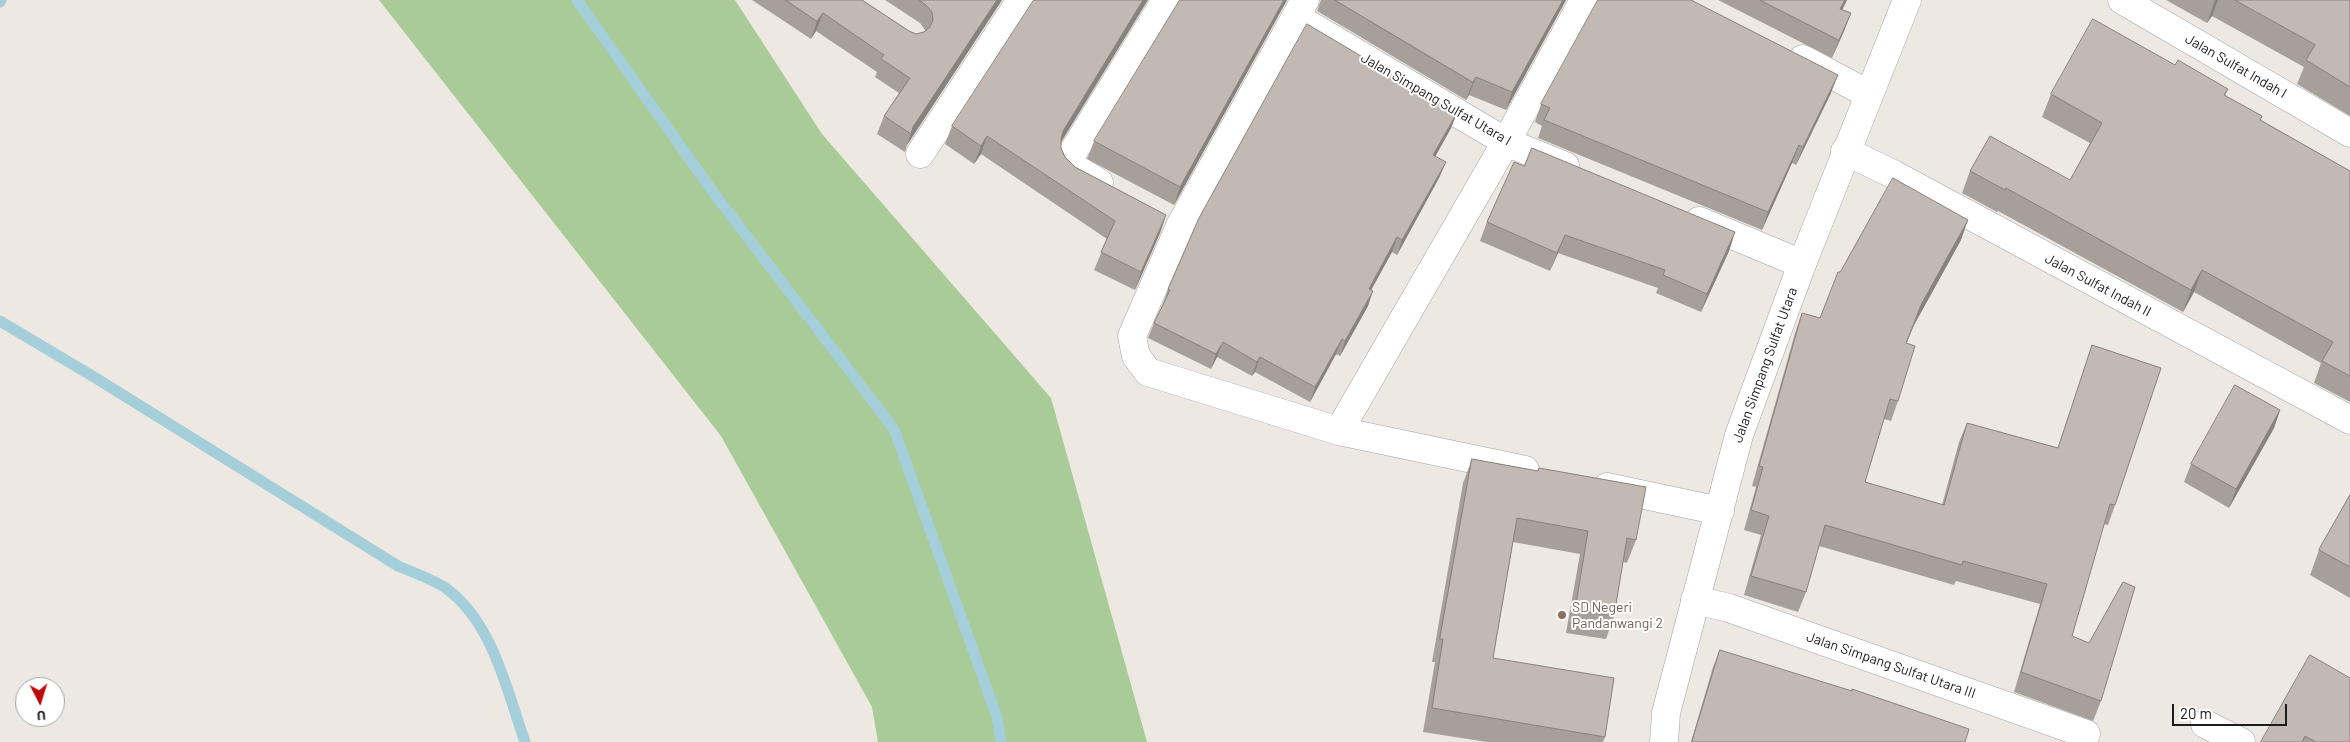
<!DOCTYPE html>
<style>
body{margin:0}
#map{position:relative;width:2350px;height:742px;overflow:hidden;background:#ede9e2;font-family:Barlow,sans-serif}
canvas{display:block}
.north{position:absolute;left:15px;top:677px;width:50px;height:50px;box-sizing:border-box;background:#fff;border:1px solid #a4a4a4;border-radius:50%;rotate:175deg;font-size:14px;font-weight:700;line-height:20px;text-align:center;color:#1c1c1c}
.north::after{content:'';display:block;margin:auto;width:18px;height:22px;background:#c0080a;clip-path:polygon(50% 0,100% 100%,50% 72%,0 100%)}
.scale{position:absolute;left:2172px;top:704px;width:115px;height:22px;box-sizing:border-box;border:2px solid #1c1c1c;border-top:0;padding-left:6px;font-size:15px;line-height:18px;white-space:nowrap;color:#1c1c1c;-webkit-text-stroke:4px #fff;paint-order:stroke}
</style>
<div id="map">
<canvas width="2350" height="742"></canvas>
<div class="north">U</div>
<div class="scale">20 m</div>
</div>
<script>
const ctx = document.querySelector('canvas').getContext('2d');
ctx.lineJoin = 'round';
function fillPath(path, color) {
  ctx.fillStyle = color;
  ctx.fill(path, 'evenodd');
}
function strokePath(path, color, width, dash) {
  ctx.strokeStyle = color;
  ctx.lineWidth = width;
  ctx.lineCap = dash ? 'butt' : 'round';
  ctx.setLineDash(dash || []);
  ctx.stroke(path);
}
function label(font, color, halo, rows, align = 'center') {
  ctx.font = font + ' Barlow,sans-serif';
  ctx.lineWidth = 4;
  ctx.setLineDash([]);
  ctx.textBaseline = 'middle';
  ctx.strokeStyle = halo;
  ctx.fillStyle = color;
  for (const [text, x, y, turn = 0] of rows) {
    ctx.save();
    ctx.translate(x, y);
    ctx.rotate((+turn || 0) * Math.PI / 180);
    ctx.textAlign = isNaN(turn) ? turn : align;
    if (halo) ctx.strokeText(text, 0, 0);
    ctx.fillText(text, 0, 0);
    ctx.restore();
  }
}
fillPath(new Path2D(`
 M 379,0 L 735,0 L 822,134 L 1051,398 L 1147,742 L 878,742 L 872,707 L 721,436 Z`), '#a8cb98');
strokePath(new Path2D(`
 M 577,0 L 713,192 L 894,429 L 997,717 L 1001,742
 M 0,2 L 1,0
 M 0,321 L 94,377 L 398,566 C 414,573 433,579 447,589 C 493,623 507,691 525,742`), '#a4ced9', 11);
const minor = new Path2D(`
 M 1305,0 L 1180,226 L 1132,336 L 1136,356 L 1148,372 L 1339,431 L 1525,470
 M 2122,0 L 2350,133
 M 1296,17 L 1506,142 L 1565,166
 M 1803,59 L 1868,94
 M 1845,151 L 1893,174 L 2350,420
 M 920,154 L 1021,0
 M 1099,183 L 1070,165 L 1070,157 L 1166,0
 M 1699,221 L 1802,264
 M 1339,431 L 1506,142 L 1584,0
 M 1607,487 L 1720,511
 M 1695,600 L 1729,608 L 2086,734
 M 2205,724 L 2241,742`);
const tertiary = new Path2D(`
 M 1664,742 L 1666,713 L 1739,435 L 1802,264 L 1907,0`);
strokePath(minor, '#a3a3a3', 29);
strokePath(tertiary, '#a3a3a3', 29);
strokePath(minor, '#fff', 28);
strokePath(tertiary, '#fff', 28);
fillPath(new Path2D(`
 M 752,0 L 862,0 L 909,31 L 916,34 L 924,32 L 925,31 L 925,30 L 920,23 L 885,0 L 1002,0 L 907,145 L 905,152 L 877,134 L 884,116 L 899,93 L 875,77 L 877,72 L 816,31 L 811,39 Z
 M 1287,0 L 1174,205 L 1087,159 L 1094,141 Z
 M 1321,0 L 1566,0 L 1506,110 L 1469,95 L 1466,100 L 1317,11 Z
 M 1718,0 L 1847,0 L 1842,9 L 1851,13 L 1844,31 L 1832,58 Z
 M 2166,0 L 2350,0 L 2350,116 L 2297,84 L 2304,67 L 2212,16 L 2207,23 Z
 M 2175,65 L 2228,89 L 2225,96 L 2262,116 L 2261,120 L 2350,171 L 2350,402 L 2314,383 L 2321,363 L 2194,292 L 2183,312 L 1998,211 L 1997,212 L 1962,193 L 1970,171 L 2070,180 L 2090,143 L 2042,117 L 2051,94 Z
 M 1831,93 L 1796,165 L 1792,163 L 1762,230 L 1538,138 L 1542,126 L 1535,122 L 1541,104 Z
 M 1457,113 L 1451,128 L 1435,156 L 1440,176 L 1397,255 L 1392,252 L 1371,290 L 1368,306 L 1340,356 L 1336,354 L 1310,402 L 1255,372 L 1252,376 L 1217,357 L 1211,369 L 1148,338 L 1154,323 L 1163,304 L 1168,289 Z
 M 952,126 L 1061,142 L 1061,148 L 1065,157 L 1075,167 L 1166,215 L 1160,233 L 1135,290 L 1094,270 L 1107,239 L 981,154 L 974,164 L 945,144 Z
 M 1524,166 L 1735,232 L 1729,251 L 1701,312 L 1656,293 L 1658,288 L 1558,253 L 1550,271 L 1480,241 L 1487,222 Z
 M 1961,240 L 1914,325 L 1906,344 L 1898,401 L 1891,421 L 1884,419 L 1865,482 L 1942,505 L 1959,442 L 1967,423 L 2058,448 L 2092,345 L 2115,505 L 2108,525 L 2104,524 L 2072,636 L 2101,701 L 2093,721 L 2014,692 L 2040,604 L 1956,581 L 1954,585 L 1819,546 L 1806,592 L 1798,612 L 1744,595 L 1761,535 L 1744,530 L 1756,487 L 1752,486 L 1795,333 L 1802,313 L 1820,318 L 1840,272 Z
 M 2280,410 L 2274,428 L 2229,508 L 2184,482 L 2191,464 Z
 M 1472,459 L 1538,471 L 1539,468 L 1636,540 L 1627,563 L 1623,562 L 1614,616 L 1606,639 L 1566,633 L 1580,554 L 1513,542 L 1493,658 L 1605,737 L 1603,742 L 1487,742 L 1423,732 L 1435,662 L 1432,662 L 1463,483 Z
 M 2350,495 L 2350,598 L 2310,575 L 2319,550 Z
 M 1720,650 L 1965,742 L 1691,742 L 1713,667 Z
 M 2350,678 L 2350,742 L 2261,742 Z`), '#a79f99');
fillPath(new Path2D(`
 M 997,0 L 1002,0 L 907,145 L 913,127 Z
 M 1143,0 L 1148,0 L 1057,149 L 1063,131 Z
 M 1284,0 L 1287,0 L 1174,205 L 1180,187 Z
 M 1563,0 L 1566,0 L 1506,110 L 1512,92 Z
 M 1845,0 L 1847,0 L 1834,27 L 1840,9 Z
 M 2215,0 L 2218,0 L 2212,16 L 2207,23 Z
 M 823,13 L 816,31 L 811,39 L 817,21 Z
 M 1851,13 L 1844,31 L 1832,58 L 1839,40 Z
 M 1838,75 L 1831,93 L 1796,165 L 1803,147 Z
 M 1476,77 L 1469,95 L 1466,100 L 1473,82 Z
 M 1457,113 L 1451,128 L 1428,170 L 1433,155 Z
 M 987,136 L 981,154 L 974,164 L 981,146 Z
 M 1799,145 L 1792,163 L 1762,230 L 1768,212 Z
 M 1446,162 L 1440,176 L 1397,255 L 1402,240 Z
 M 1166,215 L 1160,233 L 1135,290 L 1141,272 Z
 M 1968,220 L 1961,240 L 1914,325 L 1899,363 L 1921,305 Z
 M 1735,232 L 1729,251 L 1701,312 L 1707,294 Z
 M 1565,235 L 1558,253 L 1550,271 L 1557,253 Z
 M 1397,237 L 1392,252 L 1364,303 L 1369,289 Z
 M 2202,270 L 2194,292 L 2183,312 L 2191,290 Z
 M 1373,291 L 1368,306 L 1340,356 L 1345,341 Z
 M 1342,339 L 1336,354 L 1310,402 L 1315,387 Z
 M 1223,342 L 1217,357 L 1211,369 L 1216,354 Z
 M 1260,357 L 1255,372 L 1252,376 L 1257,362 Z
 M 2280,410 L 2274,428 L 2229,508 L 2236,489 Z`), '#88827d');
const building = new Path2D(`
 M 786,0 L 862,0 L 909,31 L 916,34 L 924,32 L 930,27 L 933,20 L 932,12 L 926,5 L 919,0 L 997,0 L 913,127 L 911,134 L 884,116 L 910,78 L 881,59 L 884,55 L 823,13 L 817,21 Z
 M 1034,0 L 1143,0 L 1063,131 L 1061,139 L 1061,148 L 1065,157 L 1075,167 L 1166,215 L 1141,272 L 1101,252 L 1115,221 L 987,136 L 981,146 L 952,126 Z
 M 1180,0 L 1284,0 L 1180,187 L 1094,141 Z
 M 1335,0 L 1563,0 L 1512,92 L 1476,77 L 1473,82 Z
 M 1598,0 L 1691,0 L 1838,75 L 1803,147 L 1799,145 L 1768,212 L 1544,120 L 1550,108 L 1541,104 Z
 M 1760,0 L 1845,0 L 1840,9 L 1851,13 L 1839,40 Z
 M 2235,0 L 2350,0 L 2350,87 L 2306,60 L 2315,45 Z
 M 2093,19 L 2175,65 L 2178,60 L 2228,89 L 2224,95 L 2262,116 L 2260,120 L 2350,171 L 2350,376 L 2322,361 L 2333,342 L 2202,270 L 2191,290 L 2006,188 L 2005,190 L 1970,171 L 1990,136 L 2070,180 L 2102,123 L 2051,94 Z
 M 1307,24 L 1457,113 L 1433,155 L 1446,162 L 1402,240 L 1397,237 L 1369,289 L 1373,291 L 1345,341 L 1342,339 L 1315,387 L 1260,357 L 1257,362 L 1223,342 L 1216,354 L 1154,323 L 1170,290 L 1168,289 L 1199,218 Z
 M 1532,148 L 1735,232 L 1707,294 L 1663,275 L 1665,270 L 1565,235 L 1557,253 L 1487,222 L 1514,162 L 1524,166 Z
 M 1893,178 L 1968,220 L 1921,305 L 1906,343 L 1915,346 L 1898,401 L 1890,399 L 1865,482 L 1944,505 L 1967,423 L 2058,448 L 2092,345 L 2161,368 L 2115,505 L 2110,504 L 2072,636 L 2089,643 L 2123,582 L 2135,587 L 2101,701 L 2021,672 L 2047,584 L 1963,561 L 1962,565 L 1825,525 L 1806,592 L 1751,576 L 1769,516 L 1751,510 L 1763,467 L 1759,466 L 1802,313 L 1820,318 L 1838,272 L 1840,272 Z
 M 2235,385 L 2280,410 L 2236,489 L 2191,464 Z
 M 1472,459 L 1538,471 L 1539,468 L 1646,487 L 1636,540 L 1627,538 L 1614,616 L 1575,610 L 1588,531 L 1517,518 L 1493,658 L 1614,678 L 1605,737 L 1432,708 L 1443,639 L 1440,639 Z
 M 2350,495 L 2350,567 L 2319,550 Z
 M 1720,650 L 1852,691 L 1852,689 L 1969,729 L 1965,742 L 1692,742 Z
 M 2310,655 L 2350,678 L 2350,742 L 2316,742 L 2305,736 L 2302,742 L 2261,742 Z`);
fillPath(building, '#c2b9b2');
strokePath(building, '#88827d', 1);
for (const [x, y, r, color] of [
 [1562,615,5,"#8d6e63"]
]) {
  const dot = new Path2D();
  dot.arc(x, y, r, 0, 2 * Math.PI);
  ctx.fillStyle = color;
  ctx.fill(dot);
  strokePath(dot, '#fff', 2);
}
label('14px', '#1c1c1c', '#fff', [
 ["Jalan Sulfat Indah I",2236,66,30],
 ["Jalan Simpang Sulfat Utara I",1436,99,30],
 ["Jalan Sulfat Indah II",2098,285,28],
 ["Jalan Simpang Sulfat Utara",1765,365,-70],
 ["Jalan Simpang Sulfat Utara III",1891,665,19]
]);
label('14px', '#785e54', '#fff', [
 ["SD Negeri",1572,607],
 ["Pandanwangi 2",1572,623]
], 'left');
</script>
